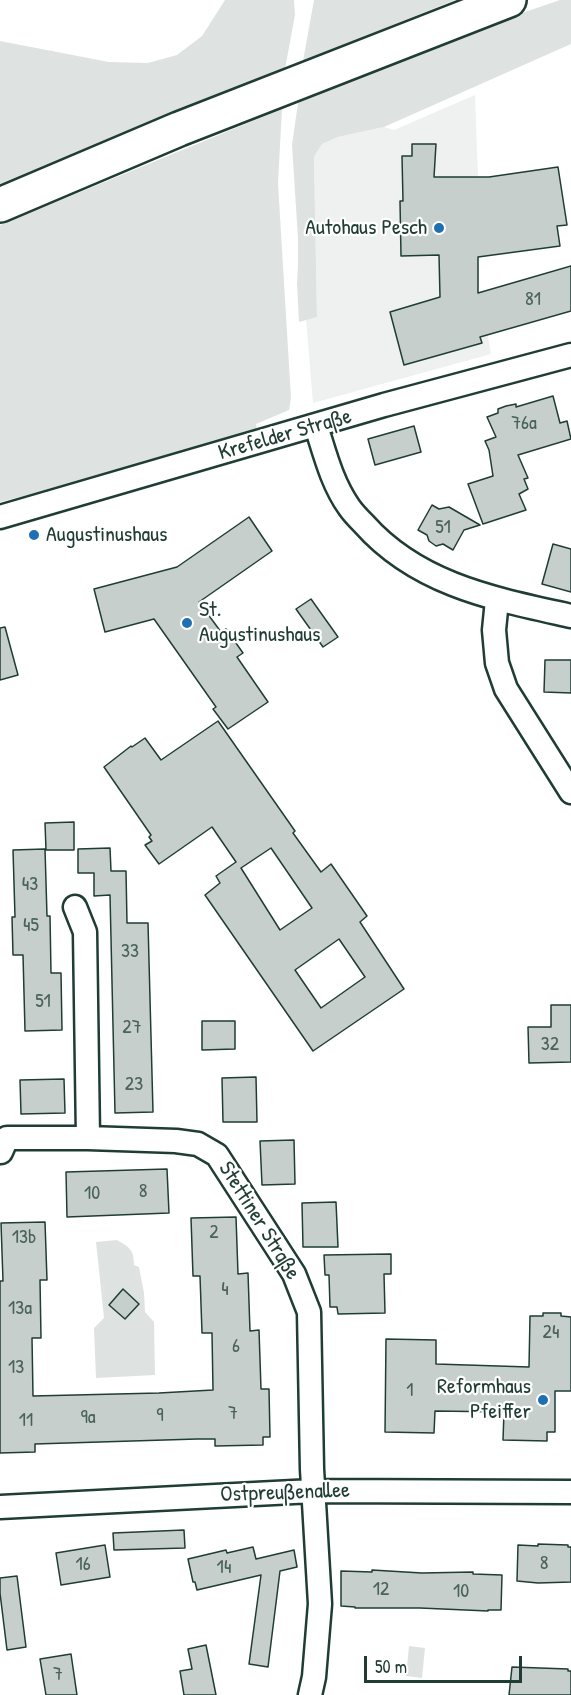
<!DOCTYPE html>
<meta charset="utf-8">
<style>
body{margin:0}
#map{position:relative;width:571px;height:1695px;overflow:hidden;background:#fff;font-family:"Patrick Hand",sans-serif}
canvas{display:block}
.scale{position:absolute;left:364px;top:1656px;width:158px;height:27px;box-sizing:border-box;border:3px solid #1f3d34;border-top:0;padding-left:8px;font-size:18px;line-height:21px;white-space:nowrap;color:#1f3d34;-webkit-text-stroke:4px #fff;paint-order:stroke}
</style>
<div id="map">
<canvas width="571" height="1695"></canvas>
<div class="scale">50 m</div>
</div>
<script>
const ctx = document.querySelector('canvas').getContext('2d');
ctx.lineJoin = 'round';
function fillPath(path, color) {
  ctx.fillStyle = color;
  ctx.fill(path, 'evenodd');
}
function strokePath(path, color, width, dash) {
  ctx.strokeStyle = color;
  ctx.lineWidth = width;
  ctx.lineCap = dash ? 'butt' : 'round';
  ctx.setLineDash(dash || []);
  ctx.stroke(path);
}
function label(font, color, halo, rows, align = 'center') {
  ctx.font = font + ' "Patrick Hand",sans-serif';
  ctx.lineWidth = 4.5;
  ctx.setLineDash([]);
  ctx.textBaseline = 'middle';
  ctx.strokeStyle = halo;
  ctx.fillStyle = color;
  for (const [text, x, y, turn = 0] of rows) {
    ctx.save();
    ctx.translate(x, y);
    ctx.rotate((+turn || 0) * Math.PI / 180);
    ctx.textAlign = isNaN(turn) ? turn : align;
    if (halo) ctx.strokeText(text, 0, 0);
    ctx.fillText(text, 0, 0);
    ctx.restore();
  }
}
fillPath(new Path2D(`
 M 475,95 L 478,177 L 478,294 L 484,313 L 491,354 L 313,403 L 306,319 L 317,317 L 314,157 L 322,144 L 338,137 L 384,127 L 394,130 Z`), '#eef1f0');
fillPath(new Path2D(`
 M 225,0 L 294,0 L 295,15 L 285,69 L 0,188 L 0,41 L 109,62 L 148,63 L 177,55 L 202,36 Z
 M 314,0 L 455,0 L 303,61 Z
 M 560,0 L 571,0 L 571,44 L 384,127 L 338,137 L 322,144 L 314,157 L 317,317 L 299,322 L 297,284 L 298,264 L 298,239 L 292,145 L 298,103 L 490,24 Z
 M 282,109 L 278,183 L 291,398 L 289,410 L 256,424 L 258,435 L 201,452 L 0,502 L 0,225 Z
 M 117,1240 C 129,1247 134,1249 134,1265 L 139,1267 L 144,1293 L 145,1312 L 154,1322 L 155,1375 L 96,1378 L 94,1328 L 104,1318 L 96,1242 Z
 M 409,1646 L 425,1648 L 422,1678 L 406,1676 Z`), '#dee3e2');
const building = new Path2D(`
 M 412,144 L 436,144 L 434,177 L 489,177 L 558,167 L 567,225 L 557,226 L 560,246 L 478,257 L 478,293 L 571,266 L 571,311 L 480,337 L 482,343 L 404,365 L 390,312 L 440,297 L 439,255 L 401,256 L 400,201 L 403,201 L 402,156 L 412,156 Z
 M 553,396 L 560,423 L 567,421 L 571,439 L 518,455 L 528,478 L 524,479 L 528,489 L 519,494 L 526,510 L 483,524 L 468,484 L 493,476 L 489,450 L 485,441 L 496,437 L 487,417 L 498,413 L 498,409 L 506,406 L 516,404 L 516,407 Z
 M 414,426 L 421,452 L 375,465 L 368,439 Z
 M 432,505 L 439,509 L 449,507 L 480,525 L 464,530 L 453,550 L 443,544 L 436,546 L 429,541 L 427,535 L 418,530 Z
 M 249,517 L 272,551 L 199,602 L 221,632 L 226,629 L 243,653 L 237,657 L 268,702 L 228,729 L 213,709 L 216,707 L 154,619 L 105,632 L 94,589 L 177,567 Z
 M 553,544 L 571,549 L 571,592 L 542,584 Z
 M 311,599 L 338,637 L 323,647 L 296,609 Z
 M 5,627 L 18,675 L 0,680 L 0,628 Z
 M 545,660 L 571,660 L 571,693 L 544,692 Z
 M 218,721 L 295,831 L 293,833 L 321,872 L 331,864 L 367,916 L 360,922 L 404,989 L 313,1051 L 205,895 L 220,883 L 216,876 L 236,862 L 212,827 L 159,864 L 145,845 L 152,841 L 149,837 L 151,835 L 104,767 L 131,746 L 132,747 L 145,738 L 161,760 ZM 271,848 L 312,908 L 280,930 L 241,868 ZM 339,939 L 365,977 L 321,1008 L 295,970 Z
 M 74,822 L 74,850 L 46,850 L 45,823 Z
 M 110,848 L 111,871 L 126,871 L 127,923 L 148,923 L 153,1112 L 115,1113 L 110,895 L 94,896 L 94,873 L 78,873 L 78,849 Z
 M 45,849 L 47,916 L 50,916 L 51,973 L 61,973 L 62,1030 L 25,1031 L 23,955 L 13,955 L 12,917 L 15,917 L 13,850 Z
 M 551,1005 L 571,1005 L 571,1062 L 529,1063 L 528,1027 L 551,1027 Z
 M 202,1021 L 235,1021 L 235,1049 L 202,1050 Z
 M 256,1077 L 257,1122 L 223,1122 L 222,1078 Z
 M 64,1079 L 65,1113 L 21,1114 L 20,1080 Z
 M 294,1140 L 295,1184 L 262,1185 L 260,1141 Z
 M 167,1169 L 169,1213 L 67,1217 L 66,1172 Z
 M 336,1202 L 338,1247 L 303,1247 L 302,1203 Z
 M 236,1217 L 238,1274 L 248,1273 L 250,1331 L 259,1330 L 261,1389 L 269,1389 L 270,1437 L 263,1437 L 263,1445 L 215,1446 L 215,1439 L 197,1439 L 35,1444 L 35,1452 L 0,1453 L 0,1281 L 3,1281 L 1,1223 L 45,1222 L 47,1280 L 40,1280 L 41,1338 L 32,1338 L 33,1396 L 159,1393 L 213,1390 L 212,1333 L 202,1333 L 200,1276 L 193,1276 L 191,1218 Z
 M 391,1254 L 391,1274 L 384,1274 L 385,1313 L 338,1314 L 337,1307 L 330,1307 L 329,1275 L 325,1275 L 324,1255 Z
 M 123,1289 L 139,1304 L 125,1319 L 109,1305 Z
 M 543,1313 L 561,1313 L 561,1316 L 571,1317 L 571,1391 L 555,1391 L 555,1432 L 547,1432 L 547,1441 L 503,1440 L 504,1412 L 435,1411 L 434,1433 L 385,1432 L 386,1339 L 436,1340 L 436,1364 L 529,1367 L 530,1316 L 543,1316 Z
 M 184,1530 L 185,1548 L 114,1550 L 113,1533 Z
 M 538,1544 L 568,1545 L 568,1547 L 571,1547 L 571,1582 L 538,1583 L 517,1581 L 518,1545 L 538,1546 Z
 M 105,1545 L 110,1577 L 61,1585 L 56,1553 Z
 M 253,1547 L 256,1559 L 294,1550 L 297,1567 L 280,1571 L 268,1667 L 249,1664 L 261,1575 L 197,1590 L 195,1582 L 193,1582 L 188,1559 L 226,1550 L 227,1553 Z
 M 372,1570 L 422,1573 L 473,1572 L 473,1574 L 502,1575 L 501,1610 L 488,1610 L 488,1611 L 420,1608 L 355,1608 L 355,1607 L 341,1606 L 341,1571 L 372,1572 Z
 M 17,1576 L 26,1647 L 7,1650 L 0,1593 L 0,1578 Z
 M 206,1645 L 216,1695 L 184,1695 L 180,1671 L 192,1669 L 188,1649 Z
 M 71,1654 L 77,1695 L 46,1695 L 40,1659 Z
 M 512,1667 L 568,1669 L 568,1671 L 571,1671 L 571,1695 L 509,1695 Z`);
fillPath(building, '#c7cfcc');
strokePath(building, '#1f3d34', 1.5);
const street = new Path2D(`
 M 316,426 C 325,454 332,483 349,507 C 353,513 359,519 364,524 C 418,585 495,599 571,616
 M 0,517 L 384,405 L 571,355
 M 497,600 L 494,630 L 497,663 L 506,689 L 571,792
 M 75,907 L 85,932 L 88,1138
 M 1,1152 L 7,1138 L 88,1138 L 176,1141 L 198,1144 L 217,1155 L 294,1274 L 309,1312 L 312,1469 L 320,1604 L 314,1677 L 310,1695
 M 0,1507 L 313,1491 L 571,1492`);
const primary = new Path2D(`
 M 0,205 L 179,129 L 509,0`);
strokePath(street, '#1f3d34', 27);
strokePath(primary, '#1f3d34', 38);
strokePath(street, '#fff', 22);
strokePath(primary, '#fff', 33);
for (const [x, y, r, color] of [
 [439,228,6,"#1f6fb2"],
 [34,535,6,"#1f6fb2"],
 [187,623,6,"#1f6fb2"],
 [543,1400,6,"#1f6fb2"]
]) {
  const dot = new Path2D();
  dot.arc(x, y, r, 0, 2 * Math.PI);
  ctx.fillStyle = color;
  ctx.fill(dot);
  strokePath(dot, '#fff', 2);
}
label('20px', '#49625a', null, [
 ["81",533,300],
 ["76a",524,424],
 ["51",443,528],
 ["43",30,885],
 ["45",31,926],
 ["33",130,952],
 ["51",43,1002],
 ["27",132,1028],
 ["32",550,1045],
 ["23",134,1085],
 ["8",143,1192],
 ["10",92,1194],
 ["2",214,1233],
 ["13b",24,1238],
 ["4",225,1290],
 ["13a",20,1309],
 ["24",551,1333],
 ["6",236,1347],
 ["13",16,1368],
 ["1",410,1391],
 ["7",233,1414],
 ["9",160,1416],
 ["9a",88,1418],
 ["11",26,1421],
 ["8",544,1564],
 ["16",83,1565],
 ["14",224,1568],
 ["12",381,1590],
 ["10",461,1592],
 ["7",58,1675]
]);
label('22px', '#1f3d34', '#fff', [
 ["Autohaus Pesch",427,228],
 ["Augustinushaus",46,535,"left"],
 ["St.",199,610,"left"],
 ["Augustinushaus",199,635,"left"],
 ["Reformhaus",531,1387],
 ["Pfeiffer",531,1412]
], 'right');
label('22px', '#1f3d34', '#fff', [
 ["Krefelder Straße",285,435,-16],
 ["Stettiner Straße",259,1221,58],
 ["Ostpreußenallee",285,1493,-2]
]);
</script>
